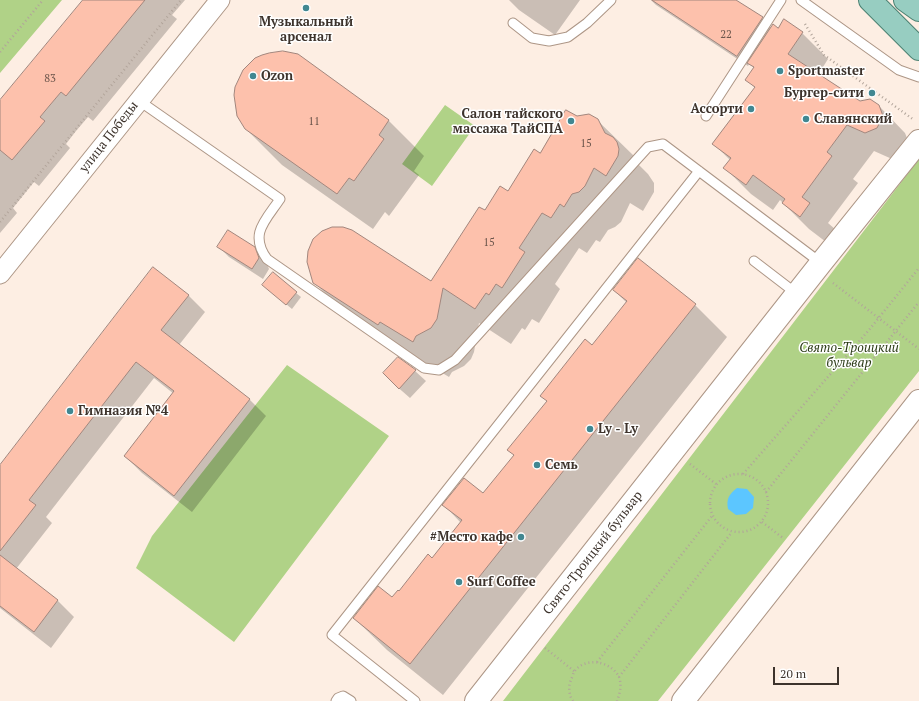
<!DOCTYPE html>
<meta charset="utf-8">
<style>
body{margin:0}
#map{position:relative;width:919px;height:701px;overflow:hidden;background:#fdeee3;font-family:"PT Serif",serif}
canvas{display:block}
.scale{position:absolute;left:773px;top:667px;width:66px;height:18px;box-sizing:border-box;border:2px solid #3d332c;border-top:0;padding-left:5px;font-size:12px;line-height:14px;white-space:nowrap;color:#3d332c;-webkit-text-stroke:3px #fff;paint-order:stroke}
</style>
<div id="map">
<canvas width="919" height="701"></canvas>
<div class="scale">20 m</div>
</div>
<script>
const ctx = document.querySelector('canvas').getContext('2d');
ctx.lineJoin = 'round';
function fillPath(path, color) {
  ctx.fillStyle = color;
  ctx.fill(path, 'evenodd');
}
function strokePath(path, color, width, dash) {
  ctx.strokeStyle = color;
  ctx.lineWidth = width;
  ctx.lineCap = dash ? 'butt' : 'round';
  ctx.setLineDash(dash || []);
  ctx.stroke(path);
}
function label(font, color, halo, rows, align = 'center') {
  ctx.font = font + ' "PT Serif",serif';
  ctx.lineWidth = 3;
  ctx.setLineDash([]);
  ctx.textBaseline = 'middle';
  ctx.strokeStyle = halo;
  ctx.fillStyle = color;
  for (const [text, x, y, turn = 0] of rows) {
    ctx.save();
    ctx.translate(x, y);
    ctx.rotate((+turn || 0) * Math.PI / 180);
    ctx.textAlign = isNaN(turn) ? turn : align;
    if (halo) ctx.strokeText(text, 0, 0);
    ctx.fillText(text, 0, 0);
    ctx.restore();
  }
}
fillPath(new Path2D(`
 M 0,0 L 62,0 L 0,73 Z
 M 445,105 L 475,126 L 432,186 L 402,164 Z
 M 919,159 L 919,371 L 658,701 L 503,701 Z
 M 287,365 L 389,436 L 234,642 L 136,568 L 152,536 Z`), '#b0d287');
fillPath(new Path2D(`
 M 737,488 L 747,489 L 754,497 L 753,508 L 746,514 L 736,515 L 728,509 C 726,499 729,494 737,488 Z`), '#5cc6ff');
fillPath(new Path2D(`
 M 84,0 L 185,0 L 172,15 L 177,19 L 93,121 L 88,117 L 76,131 L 66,144 L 70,148 L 39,186 L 34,182 L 13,208 L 17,213 L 0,233 L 0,102 Z
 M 509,0 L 580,0 L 555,35 L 519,10 Z
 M 651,0 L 734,0 L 762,18 L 771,28 L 802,33 L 828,59 L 818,75 L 860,102 L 879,106 L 905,133 L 909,143 L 892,159 L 874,151 L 853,179 L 858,183 L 828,223 L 836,230 L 826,242 L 809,229 L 780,200 L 773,210 L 751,194 L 725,168 L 730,160 L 713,143 L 755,88 L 747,80 L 754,68 L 749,64 L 748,66 L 656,5 Z
 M 297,55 L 389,121 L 424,156 L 414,171 L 419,175 L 389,216 L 385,212 L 373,229 L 282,165 L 246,129 L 241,122 L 236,110 L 235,96 Z
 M 576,117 L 597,120 L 634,156 L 637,163 L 648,174 L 654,183 L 654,192 L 643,211 L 630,203 L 621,222 L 615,227 L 608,230 L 600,242 L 596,240 L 587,253 L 579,248 L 555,284 L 560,289 L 539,323 L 532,319 L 525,330 L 522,328 L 511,344 L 479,323 L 474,352 L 471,359 L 464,366 L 452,372 L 449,377 L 416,357 L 414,360 L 350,319 L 314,282 L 431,282 L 485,212 L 508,192 L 540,154 Z
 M 219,247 L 254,248 L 265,259 L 269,269 L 263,279 L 229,257 Z
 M 269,290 L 296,293 L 301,297 L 292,309 Z
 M 614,290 L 695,305 L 727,337 L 443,695 L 387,650 L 354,618 L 392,598 L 433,559 L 461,523 L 444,505 L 484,495 L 515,456 L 508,450 L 548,402 L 541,396 L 592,346 L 627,303 Z
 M 188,295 L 205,312 L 179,345 L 249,399 L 266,416 L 192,512 L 142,473 L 125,456 L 174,394 L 154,378 L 46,517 L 52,523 L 16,569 L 58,601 L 74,617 L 51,648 L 0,608 L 0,468 Z
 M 415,371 L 426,381 L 410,398 L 394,384 Z`), '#0003');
const building = new Path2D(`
 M 83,0 L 145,0 L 66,96 L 61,92 L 50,105 L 40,117 L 45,121 L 12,160 L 0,150 L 0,100 Z
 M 652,0 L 736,0 L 763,17 L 737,56 Z
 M 784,19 L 803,32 L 788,54 L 860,101 L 870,99 L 879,105 L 883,116 L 877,128 L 865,133 L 847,125 L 827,152 L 832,156 L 802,197 L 810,203 L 800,217 L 782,203 L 785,199 L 753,175 L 746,185 L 723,168 L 731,158 L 712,144 L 755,87 L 745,80 L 754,67 L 747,63 L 773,24 L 778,28 Z
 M 283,51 L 298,54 L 389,120 L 379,135 L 384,139 L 354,181 L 349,178 L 337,194 L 245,129 L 237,116 L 234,95 L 235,87 L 243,70 L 255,58 L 262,55 L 269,53 Z
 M 566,110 L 577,116 L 589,114 L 598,119 L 605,133 L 613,137 L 617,142 L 619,149 L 618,156 L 606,176 L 594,168 L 585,186 L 579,192 L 572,194 L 564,207 L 560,204 L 551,218 L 542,213 L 519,248 L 525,252 L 502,288 L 496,284 L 489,295 L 486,293 L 475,309 L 443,288 L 437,319 L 431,328 L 416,336 L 413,342 L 380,322 L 378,325 L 313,283 L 307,262 L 308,251 L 313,239 L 322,231 L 332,227 L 343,227 L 352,230 L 431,281 L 479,207 L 485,210 L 500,186 L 508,191 L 534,149 L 540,153 Z
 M 228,230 L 255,247 L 259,258 L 252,269 L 217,247 Z
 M 638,258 L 696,304 L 410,664 L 353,618 L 378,586 L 392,597 L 398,590 L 399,591 L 428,554 L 432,558 L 462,520 L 442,505 L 464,478 L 483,493 L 514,455 L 507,450 L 547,401 L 540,396 L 585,339 L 592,345 L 627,301 L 613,290 Z
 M 153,267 L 189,295 L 161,330 L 250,399 L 174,496 L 124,456 L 174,391 L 136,362 L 29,500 L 36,505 L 0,551 L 0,465 Z
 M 273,272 L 297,292 L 286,305 L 262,285 Z
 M 398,357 L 416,370 L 399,389 L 383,373 Z
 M 0,555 L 58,600 L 34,632 L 0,606 Z`);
fillPath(building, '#fdc1ac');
strokePath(building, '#a2867d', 1);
const lane = new Path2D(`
 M 801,0 L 899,70 L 919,77
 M 513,23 L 532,38 L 549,41 L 568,37 L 587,23 L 611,0
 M 138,100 L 280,199 C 265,221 249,234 267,259 L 424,368 L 439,370 L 455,360 L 648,147 L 663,144 L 821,263
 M 706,116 L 781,0
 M 754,261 L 797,294
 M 336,701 L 338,698 L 343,696 L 351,701
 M 415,701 L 332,635 L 699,171`);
const street = new Path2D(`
 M 0,274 L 220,0`);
const secondary = new Path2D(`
 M 476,701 L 821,263 L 919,141
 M 683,701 L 919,401`);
const primary = new Path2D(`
 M 870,0 L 919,49
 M 905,0 L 919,10`);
strokePath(lane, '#ad9686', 11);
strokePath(street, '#ad9686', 21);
strokePath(secondary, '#ad9686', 24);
strokePath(primary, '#4b8172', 24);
strokePath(new Path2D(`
 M 805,24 L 824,55 L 914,120
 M 0,52 L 43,0
 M 0,222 L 181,0
 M 833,283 L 919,349
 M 690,464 L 716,484
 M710 503a29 29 0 1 1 58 0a29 29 0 1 1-58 0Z
 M 743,474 L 869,330 L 919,268
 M 766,492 L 919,302
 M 762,522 L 783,538
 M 545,648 L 574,671
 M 597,662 L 712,516
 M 619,677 L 732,532
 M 573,701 C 569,696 568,686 571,680 C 572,678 573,674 574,672 C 585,656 611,661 619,677 C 622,685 620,693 617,701`), '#b1a49a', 2.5, [1, 3]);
strokePath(lane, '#fff', 9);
strokePath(street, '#fff', 19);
strokePath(secondary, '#fff', 22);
strokePath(primary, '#97cdc1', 22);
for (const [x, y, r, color] of [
 [306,8,4,"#418791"],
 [780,71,4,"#418791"],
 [253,76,4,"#418791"],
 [872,93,4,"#418791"],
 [751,109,4,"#418791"],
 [806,119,4,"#418791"],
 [571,121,4,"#418791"],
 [70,411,4,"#418791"],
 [590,429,4,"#418791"],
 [537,465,4,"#418791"],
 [521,537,4,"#418791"],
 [459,582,4,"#418791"]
]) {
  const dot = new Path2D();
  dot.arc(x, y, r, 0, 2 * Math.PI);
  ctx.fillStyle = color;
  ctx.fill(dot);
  strokePath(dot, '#fff', 1.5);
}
label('11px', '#6d564c', null, [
 ["22",726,35],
 ["83",50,79],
 ["11",314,122],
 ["15",586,144],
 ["15",489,243]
]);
label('bold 13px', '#3d332c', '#fff', [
 ["Музыкальный",306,22,"center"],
 ["арсенал",306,37,"center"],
 ["Sportmaster",788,71],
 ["Ozon",261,76],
 ["Бургер-сити",864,93,"right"],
 ["Ассорти",743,109,"right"],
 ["Салон тайского",563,114,"right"],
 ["массажа ТайСПА",563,129,"right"],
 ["Славянский",814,119],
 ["Гимназия №4",78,411],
 ["Ly - Ly",598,429],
 ["Семь",545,465],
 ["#Место кафе",513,537,"right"],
 ["Surf Coffee",467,582]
], 'left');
label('13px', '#3d332c', '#fff', [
 ["улица Победы",109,137,-52],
 ["Свято-Троицкий бульвар",593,553,-52]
]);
label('italic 13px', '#2d3d18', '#fff', [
 ["Свято-Троицкий",849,348],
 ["бульвар",849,363]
]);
</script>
